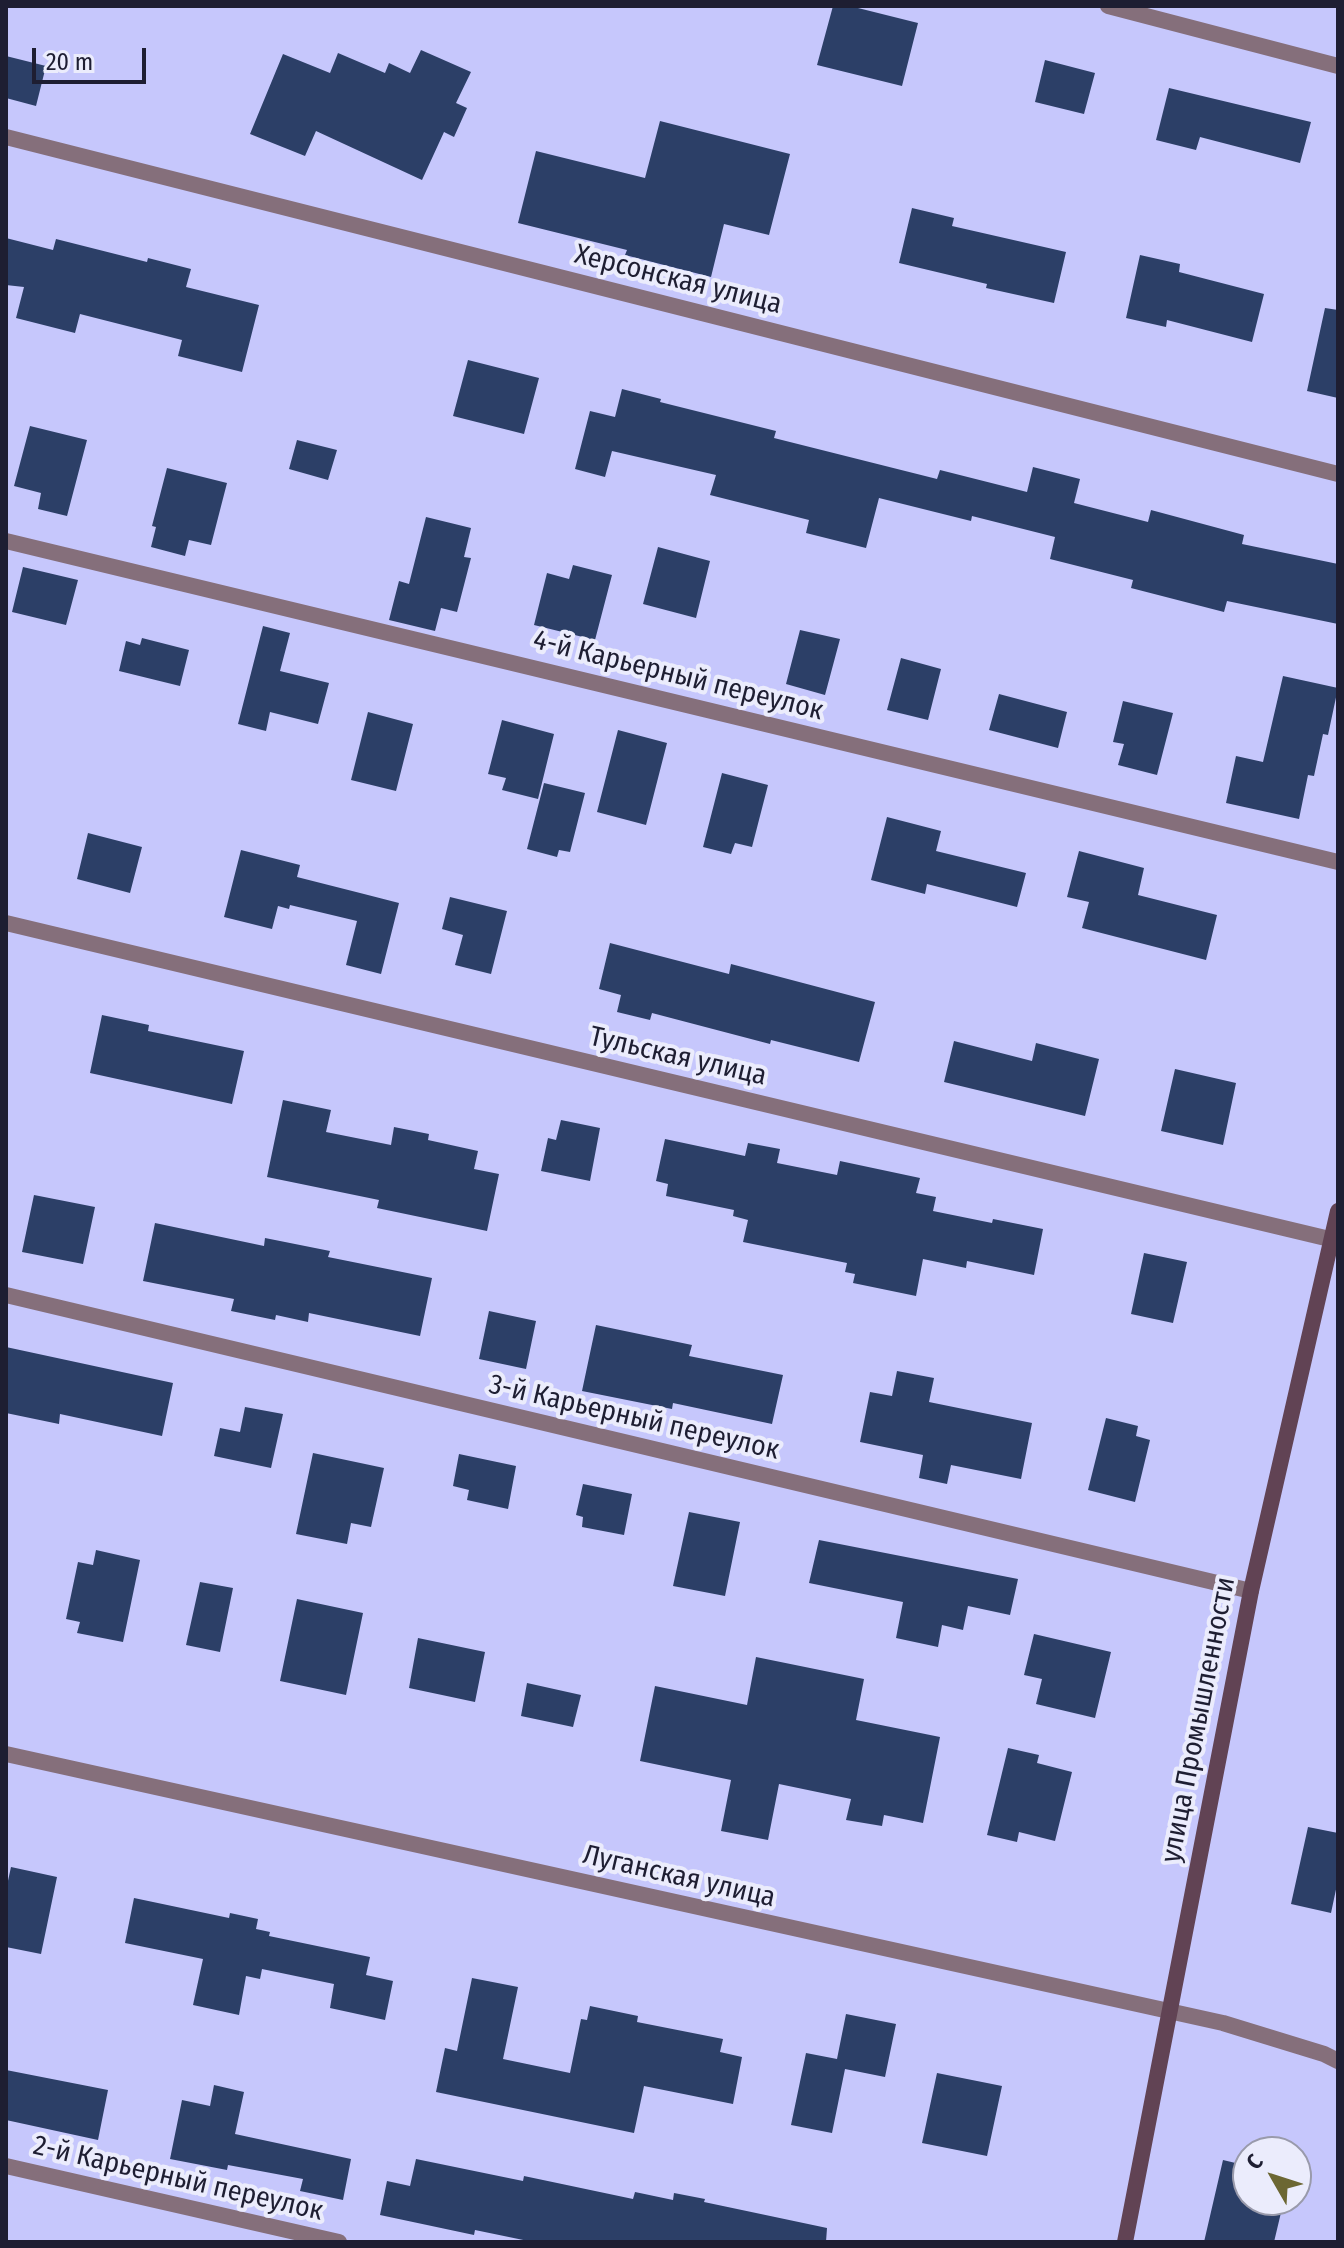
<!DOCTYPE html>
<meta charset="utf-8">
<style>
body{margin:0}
#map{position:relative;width:1344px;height:2248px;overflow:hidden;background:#c6c7fc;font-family:"Fira Sans Condensed",sans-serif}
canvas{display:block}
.frame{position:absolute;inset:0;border:8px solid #1e1e32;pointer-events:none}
.north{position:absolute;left:1232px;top:2136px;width:80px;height:80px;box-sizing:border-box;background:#ebecfc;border:2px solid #999aab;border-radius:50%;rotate:309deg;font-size:22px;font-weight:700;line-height:32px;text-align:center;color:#1e1e32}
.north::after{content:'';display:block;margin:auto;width:28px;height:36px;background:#6c6733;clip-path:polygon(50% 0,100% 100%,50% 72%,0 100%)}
.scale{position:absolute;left:32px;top:48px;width:114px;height:36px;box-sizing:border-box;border:4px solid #1e1e32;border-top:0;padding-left:10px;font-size:24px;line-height:28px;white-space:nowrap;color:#1e1e32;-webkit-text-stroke:6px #ebecfc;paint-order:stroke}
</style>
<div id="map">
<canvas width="1344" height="2248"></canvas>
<div class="frame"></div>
<div class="north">С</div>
<div class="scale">20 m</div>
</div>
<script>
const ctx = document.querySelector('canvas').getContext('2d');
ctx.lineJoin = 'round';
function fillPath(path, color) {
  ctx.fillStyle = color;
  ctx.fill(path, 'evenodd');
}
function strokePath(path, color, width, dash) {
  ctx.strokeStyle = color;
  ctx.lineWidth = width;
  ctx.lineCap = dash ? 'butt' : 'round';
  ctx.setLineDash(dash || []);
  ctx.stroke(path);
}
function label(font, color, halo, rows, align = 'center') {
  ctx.font = font + ' "Fira Sans Condensed",sans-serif';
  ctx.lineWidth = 8;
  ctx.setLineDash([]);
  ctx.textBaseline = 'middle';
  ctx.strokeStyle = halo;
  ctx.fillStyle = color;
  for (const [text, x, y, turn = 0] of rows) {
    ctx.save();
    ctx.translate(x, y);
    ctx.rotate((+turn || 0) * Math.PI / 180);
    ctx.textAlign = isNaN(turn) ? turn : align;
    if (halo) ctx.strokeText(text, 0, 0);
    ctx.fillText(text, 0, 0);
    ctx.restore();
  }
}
fillPath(new Path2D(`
 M 833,6 L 850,6 L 918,23 L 902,86 L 817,65 Z
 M 421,50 L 471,72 L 456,103 L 467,108 L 454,137 L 444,132 L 422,180 L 316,131 L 305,156 L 250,134 L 283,54 L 330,73 L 338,53 L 385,73 L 389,63 L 410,73 Z
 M 6,56 L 46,66 L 36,106 L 6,98 Z
 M 1045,60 L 1095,73 L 1084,114 L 1035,102 Z
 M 1169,88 L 1311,122 L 1300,163 L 1200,137 L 1196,150 L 1156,140 Z
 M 660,121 L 790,154 L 769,235 L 724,224 L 711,277 L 625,255 L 627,250 L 518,223 L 536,151 L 645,178 Z
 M 912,208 L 954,218 L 952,226 L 1066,252 L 1054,303 L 986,288 L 987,284 L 899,263 Z
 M 6,238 L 53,250 L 56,239 L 147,262 L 148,258 L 191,269 L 186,287 L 259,305 L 242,372 L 178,356 L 182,340 L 80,314 L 75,333 L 16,318 L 24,287 L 6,285 Z
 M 1140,255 L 1180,264 L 1179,272 L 1264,294 L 1252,342 L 1167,320 L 1166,327 L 1126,318 Z
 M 1325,308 L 1338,310 L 1338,398 L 1307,391 Z
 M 468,360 L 539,378 L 524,434 L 453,416 Z
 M 622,389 L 661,399 L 660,402 L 776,431 L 774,438 L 937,479 L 940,470 L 1027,492 L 1033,467 L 1080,479 L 1074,503 L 1148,522 L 1151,510 L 1244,535 L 1242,544 L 1338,564 L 1338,624 L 1227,601 L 1224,612 L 1131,588 L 1133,580 L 1050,559 L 1055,537 L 972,516 L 971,521 L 879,498 L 866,548 L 806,533 L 809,520 L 710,495 L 716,475 L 612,451 L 605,477 L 575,469 L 590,411 L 615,417 Z
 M 30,426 L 87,440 L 67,516 L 38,509 L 41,493 L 14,486 Z
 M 297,440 L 337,450 L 328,480 L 289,469 Z
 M 167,468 L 227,483 L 211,545 L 189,540 L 185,556 L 151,547 L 156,527 L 152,526 Z
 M 426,517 L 471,528 L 464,557 L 471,558 L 457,612 L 441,608 L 435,631 L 389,620 L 399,581 L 409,584 Z
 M 658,547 L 710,561 L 696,618 L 643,604 Z
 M 573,565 L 612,575 L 595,640 L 534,625 L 547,573 L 569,579 Z
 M 23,567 L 78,580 L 66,625 L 12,612 Z
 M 263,626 L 290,633 L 280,671 L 329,683 L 318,724 L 270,712 L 266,731 L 238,724 Z
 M 800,630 L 840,639 L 825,695 L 786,684 Z
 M 142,638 L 189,650 L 180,686 L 119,671 L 126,641 L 140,645 Z
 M 901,658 L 941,669 L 928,720 L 887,710 Z
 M 1283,676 L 1338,688 L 1328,735 L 1323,734 L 1314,776 L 1308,775 L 1299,819 L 1226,803 L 1236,756 L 1263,762 Z
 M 999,694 L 1067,712 L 1058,748 L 989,730 Z
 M 1123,701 L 1173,713 L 1157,775 L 1118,765 L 1124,744 L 1113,742 Z
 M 368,712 L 413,724 L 396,791 L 351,780 Z
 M 502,720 L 554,734 L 538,799 L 502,790 L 506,778 L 488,774 Z
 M 618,730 L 667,743 L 646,825 L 597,812 Z
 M 722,773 L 768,785 L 752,847 L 735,843 L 731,854 L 703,847 Z
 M 544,783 L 585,793 L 570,852 L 559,850 L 557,857 L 527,849 Z
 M 887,817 L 941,831 L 936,851 L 1026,873 L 1017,907 L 927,884 L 925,894 L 871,880 Z
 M 88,833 L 142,847 L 130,893 L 77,879 Z
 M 241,850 L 300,865 L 297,877 L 364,894 L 360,911 L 364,894 L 399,903 L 381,974 L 346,965 L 357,921 L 290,905 L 289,909 L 278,906 L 272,929 L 224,917 Z
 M 1079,851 L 1144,868 L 1138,895 L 1217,915 L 1206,960 L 1082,928 L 1089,902 L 1067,897 Z
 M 450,897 L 507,911 L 491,974 L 455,965 L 463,935 L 442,929 Z
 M 610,943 L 729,974 L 731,964 L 875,1002 L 859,1062 L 771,1040 L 770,1044 L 652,1013 L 650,1020 L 617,1012 L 621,995 L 599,989 Z
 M 102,1015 L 149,1025 L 148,1031 L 244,1051 L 232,1104 L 90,1073 Z
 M 954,1041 L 1032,1061 L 1036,1043 L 1099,1059 L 1085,1116 L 944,1082 Z
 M 1175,1069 L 1236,1083 L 1223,1145 L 1161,1131 Z
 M 283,1100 L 331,1110 L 326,1132 L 391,1145 L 394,1127 L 429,1134 L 428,1140 L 478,1151 L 474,1169 L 499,1174 L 487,1231 L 377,1208 L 379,1200 L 267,1177 Z
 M 561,1120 L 600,1128 L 590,1181 L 541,1171 L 548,1138 L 556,1140 Z
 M 665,1139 L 745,1156 L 748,1143 L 780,1149 L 777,1163 L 837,1175 L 840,1161 L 920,1178 L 916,1193 L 936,1197 L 933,1211 L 992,1223 L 993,1219 L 1043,1229 L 1034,1275 L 967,1261 L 966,1268 L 923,1259 L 916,1296 L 853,1283 L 855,1274 L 845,1272 L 847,1263 L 743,1242 L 748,1220 L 733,1216 L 734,1210 L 666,1196 L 668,1184 L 656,1181 Z
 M 34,1195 L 95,1207 L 83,1264 L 22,1252 Z
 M 155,1223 L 264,1246 L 265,1238 L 330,1251 L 328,1257 L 432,1278 L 420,1336 L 309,1313 L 308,1322 L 276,1315 L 275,1320 L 231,1311 L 234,1299 L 143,1281 Z
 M 1144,1253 L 1187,1262 L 1173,1323 L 1131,1314 Z
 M 489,1311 L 536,1321 L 526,1369 L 479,1359 Z
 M 596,1325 L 692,1345 L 689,1356 L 783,1375 L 772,1424 L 673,1403 L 672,1409 L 582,1391 Z
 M 6,1347 L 173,1383 L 162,1436 L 60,1414 L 59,1424 L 6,1413 Z
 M 897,1371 L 934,1378 L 929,1402 L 1032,1423 L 1021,1479 L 951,1465 L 947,1484 L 919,1478 L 923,1455 L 860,1442 L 870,1392 L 892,1396 Z
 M 245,1407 L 283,1414 L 271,1468 L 214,1456 L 220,1428 L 240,1432 Z
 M 1106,1418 L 1138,1426 L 1136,1436 L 1150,1440 L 1135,1502 L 1088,1490 Z
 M 313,1453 L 384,1468 L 371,1527 L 351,1523 L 347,1544 L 296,1534 Z
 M 459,1454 L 516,1466 L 508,1509 L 467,1500 L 469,1490 L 453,1486 Z
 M 583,1484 L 632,1494 L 624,1535 L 582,1527 L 583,1517 L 576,1515 Z
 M 689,1512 L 740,1522 L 725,1596 L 673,1586 Z
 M 819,1540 L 1018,1579 L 1010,1615 L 968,1606 L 963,1630 L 942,1625 L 938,1647 L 896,1638 L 903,1602 L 809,1583 Z
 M 96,1550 L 140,1560 L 123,1642 L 77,1633 L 80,1622 L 66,1619 L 78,1562 L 93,1565 Z
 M 200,1582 L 233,1588 L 220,1652 L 186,1645 Z
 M 297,1599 L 363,1613 L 346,1695 L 280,1681 Z
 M 1034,1634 L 1111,1652 L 1095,1718 L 1036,1704 L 1042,1679 L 1024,1675 Z
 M 418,1638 L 485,1652 L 475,1702 L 409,1688 Z
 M 756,1657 L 864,1679 L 856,1720 L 940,1737 L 923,1823 L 884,1815 L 882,1826 L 846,1820 L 851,1799 L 779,1784 L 768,1840 L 721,1831 L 731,1780 L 640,1761 L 655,1686 L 747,1705 Z
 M 527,1683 L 581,1695 L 573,1727 L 521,1716 Z
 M 1008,1748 L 1039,1755 L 1037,1763 L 1072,1772 L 1055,1841 L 1019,1832 L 1017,1842 L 987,1835 Z
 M 1308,1827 L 1338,1833 L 1338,1880 L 1331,1913 L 1291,1904 Z
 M 11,1867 L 57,1877 L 41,1954 L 6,1947 L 6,1890 Z
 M 134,1898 L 229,1918 L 230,1913 L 258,1919 L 256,1929 L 270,1932 L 269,1936 L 370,1957 L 366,1975 L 393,1981 L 385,2020 L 330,2008 L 334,1984 L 262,1969 L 260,1979 L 246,1976 L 239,2015 L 193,2005 L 203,1959 L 125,1943 Z
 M 472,1978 L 518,1987 L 503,2059 L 570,2073 L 581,2019 L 587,2020 L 590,2006 L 638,2016 L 637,2022 L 723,2039 L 720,2052 L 742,2057 L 733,2104 L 644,2086 L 634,2133 L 436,2092 L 445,2048 L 457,2051 Z
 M 846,2014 L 896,2024 L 885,2077 L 845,2069 L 832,2133 L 791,2125 L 806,2053 L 837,2059 Z
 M 6,2070 L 108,2090 L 98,2140 L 6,2120 Z
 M 937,2073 L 1002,2086 L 987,2156 L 922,2143 Z
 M 214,2085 L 244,2092 L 235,2134 L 351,2159 L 343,2200 L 300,2191 L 303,2179 L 228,2165 L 227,2170 L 170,2159 L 182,2100 L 210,2106 Z
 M 416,2159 L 523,2181 L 524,2176 L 633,2199 L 635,2192 L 673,2200 L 674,2193 L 705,2199 L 704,2202 L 827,2228 L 826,2242 L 533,2242 L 475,2230 L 474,2235 L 380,2215 L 387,2181 L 410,2186 Z
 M 1223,2160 L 1248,2166 L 1248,2200 L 1284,2200 L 1274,2242 L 1204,2242 Z`), '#2c3f67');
strokePath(new Path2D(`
 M 1108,6 L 1338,66
 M 6,137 L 1338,474
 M 6,541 L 1338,862
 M 6,923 L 1338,1241
 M 6,1295 L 1251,1591
 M 6,1754 L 1223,2023 L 1324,2054 L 1338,2061
 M 6,2166 L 339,2242`), '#856f7b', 16);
strokePath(new Path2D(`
 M 1125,2242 L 1251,1591 L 1338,1211`), '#614354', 16);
label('28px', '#1e1e32', '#ebecfc', [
 ["Херсонская улица",678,280,14],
 ["4-й Карьерный переулок",678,676,14],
 ["Тульская улица",678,1057,13],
 ["3-й Карьерный переулок",634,1418,13],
 ["улица Промышленности",1199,1720,-79],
 ["Луганская улица",679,1877,13],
 ["2-й Карьерный переулок",178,2179,13]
]);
</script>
